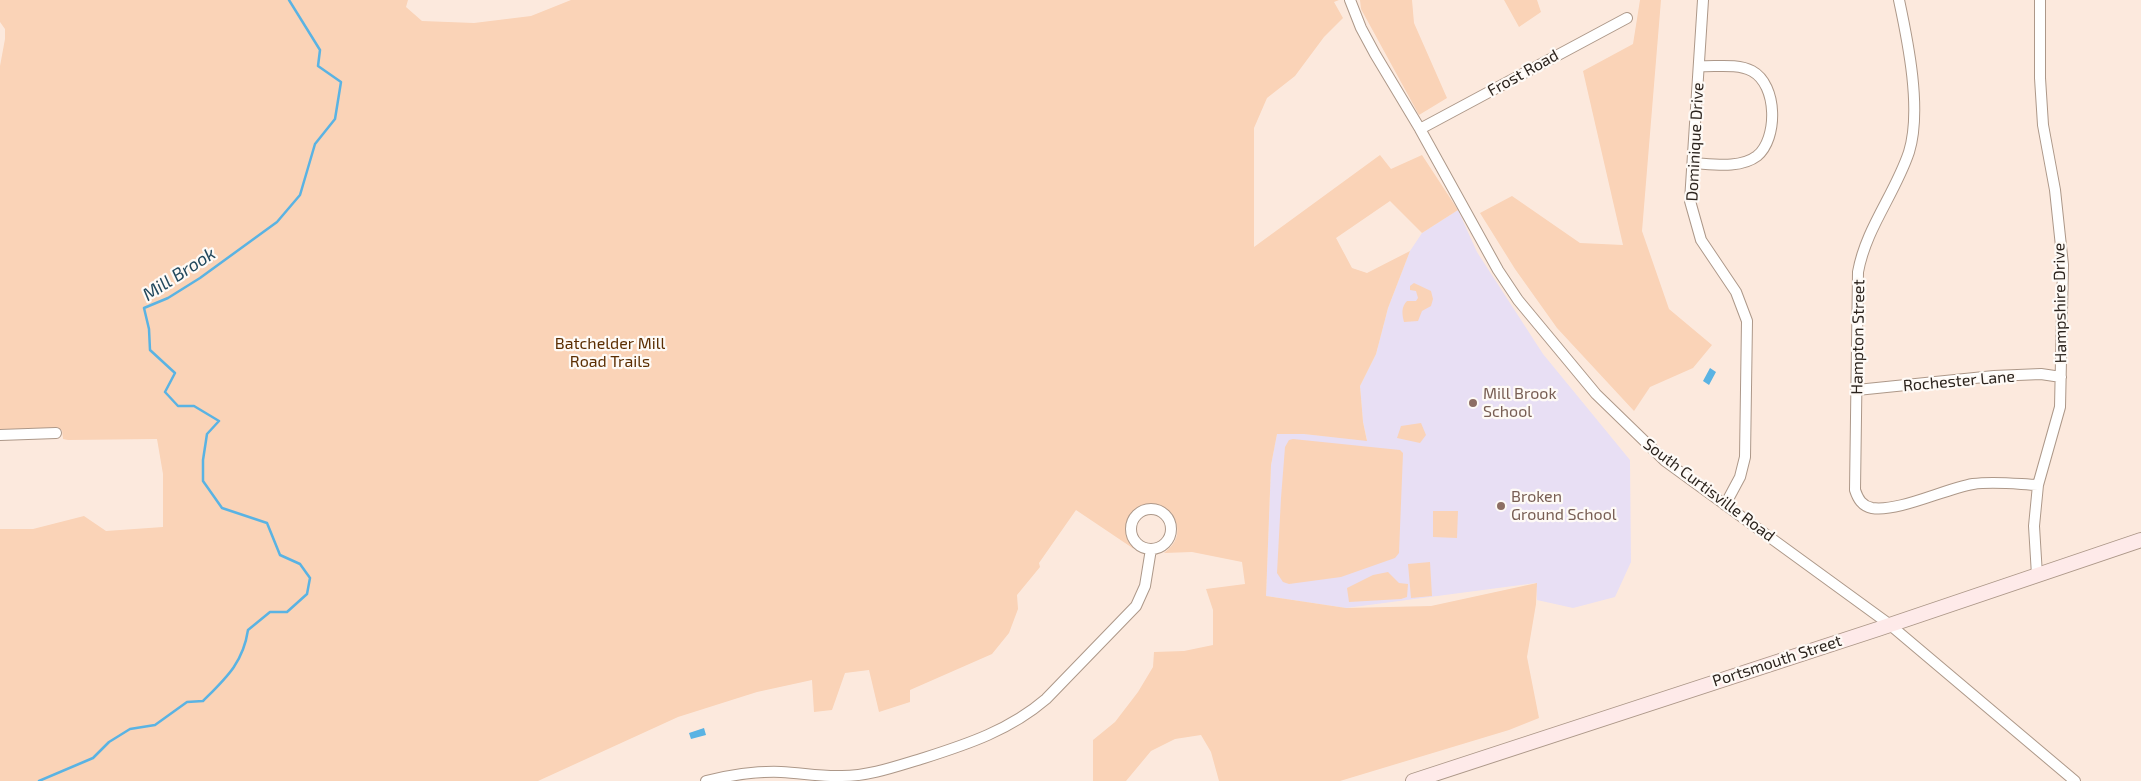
<!DOCTYPE html>
<style>
body{margin:0}
canvas{display:block;background:#fce9dd}
</style>
<canvas width="2141" height="781"></canvas>
<script>
const ctx = document.querySelector('canvas').getContext('2d');
ctx.lineJoin = 'round';
function fillPath(path, color) {
  ctx.fillStyle = color;
  ctx.fill(path, 'evenodd');
}
function strokePath(path, color, width, dash) {
  ctx.strokeStyle = color;
  ctx.lineWidth = width;
  ctx.lineCap = dash ? 'butt' : 'round';
  ctx.setLineDash(dash || []);
  ctx.stroke(path);
}
function label(font, color, halo, rows, align = 'center') {
  ctx.font = font + ' "Exo 2",sans-serif';
  ctx.lineWidth = 4.5;
  ctx.setLineDash([]);
  ctx.textBaseline = 'middle';
  ctx.strokeStyle = halo;
  ctx.fillStyle = color;
  for (const [text, x, y, turn = 0] of rows) {
    ctx.save();
    ctx.translate(x, y);
    ctx.rotate((+turn || 0) * Math.PI / 180);
    ctx.textAlign = isNaN(turn) ? turn : align;
    if (halo) ctx.strokeText(text, 0, 0);
    ctx.fillText(text, 0, 0);
    ctx.restore();
  }
}
fillPath(new Path2D(`
 M 1458,210 L 1477,252 L 1543,354 L 1630,460 L 1631,562 L 1615,597 L 1573,608 L 1537,600 L 1536,583 L 1346,608 L 1266,596 L 1271,465 L 1277,433 L 1304,434 L 1367,440 L 1363,422 L 1360,386 L 1376,354 L 1388,308 L 1410,251 L 1422,233 Z`), '#e8dff4');
fillPath(new Path2D(`
 M 0,0 L 408,0 L 406,7 L 422,21 L 474,23 L 531,16 L 571,0 L 1339,0 L 1334,2 L 1343,18 L 1324,37 L 1295,76 L 1267,98 L 1254,128 L 1254,247 L 1380,155 L 1391,169 L 1422,155 L 1458,210 L 1422,233 L 1390,201 L 1336,238 L 1352,268 L 1367,273 L 1410,251 L 1388,308 L 1376,354 L 1360,386 L 1363,422 L 1367,441 L 1304,434 L 1277,434 L 1271,465 L 1266,596 L 1346,608 L 1431,606 L 1537,583 L 1536,604 L 1527,657 L 1539,718 L 1509,730 L 1340,781 L 1219,781 L 1211,752 L 1201,735 L 1175,739 L 1151,751 L 1126,781 L 1093,781 L 1093,740 L 1115,722 L 1138,692 L 1153,667 L 1154,652 L 1184,651 L 1213,645 L 1213,610 L 1206,589 L 1245,584 L 1242,562 L 1192,552 L 1164,553 C 1173,546 1179,538 1177,526 C 1170,485 1103,510 1134,549 L 1076,510 L 1039,563 L 1040,567 L 1017,595 L 1018,609 L 1009,633 L 992,654 L 910,690 L 910,702 L 879,712 L 869,670 L 845,673 L 832,710 L 814,712 L 812,680 L 757,692 L 678,717 L 538,781 L 0,781 L 0,529 L 33,529 L 84,516 L 106,531 L 163,527 L 163,474 L 157,439 L 68,440 L 63,439 L 62,430 L 0,436 L 0,66 L 5,39 L 5,29 L 0,22 Z
 M 1360,0 L 1412,0 L 1414,23 L 1447,98 L 1419,115 L 1361,9 Z
 M 1504,0 L 1537,0 L 1541,12 L 1519,27 Z
 M 1640,0 L 1661,0 L 1642,231 L 1669,309 L 1712,345 L 1693,368 L 1650,387 L 1634,411 L 1557,328 L 1515,269 L 1480,213 L 1512,196 L 1580,243 L 1623,245 L 1583,71 L 1633,44 Z
 M 1414,283 L 1431,291 L 1433,299 L 1431,306 L 1422,311 L 1418,321 L 1404,322 C 1402,314 1401,307 1407,301 L 1416,301 L 1418,298 L 1416,291 L 1410,290 L 1410,286 Z
 M 1421,423 L 1426,435 L 1420,443 L 1397,438 L 1401,426 Z
 M 1293,439 L 1400,450 L 1403,453 L 1399,553 L 1395,558 L 1341,577 L 1289,584 L 1283,582 L 1277,573 L 1281,498 L 1285,447 L 1289,440 Z
 M 1433,511 L 1458,511 L 1457,538 L 1433,537 Z
 M 1430,562 L 1432,596 L 1411,598 L 1408,564 Z
 M 1388,572 L 1399,583 L 1408,584 L 1407,597 L 1401,599 L 1349,602 L 1347,588 L 1373,575 Z`), '#fad3b7');
fillPath(new Path2D(`
 M 1710,368 L 1716,372 L 1709,385 L 1703,381 Z
 M 704,728 L 706,735 L 691,739 L 689,733 Z`), '#5ab3e3');
strokePath(new Path2D(`
 M 39,781 L 93,758 L 109,742 L 130,729 L 155,725 L 187,702 L 203,701 C 226,678 243,663 248,630 L 270,612 L 287,612 L 307,594 L 310,578 L 300,564 L 280,555 L 267,523 L 222,508 L 203,481 L 203,460 L 207,434 L 219,421 L 194,406 L 178,406 L 165,392 L 175,373 L 150,350 L 149,329 L 144,308 L 168,298 L 200,278 L 277,222 L 300,195 L 315,144 L 335,119 L 341,82 L 318,66 L 320,50 L 289,0`), '#5ab3e3', 2.5);
const street = new Path2D(`
 M 1350,0 L 1361,28 L 1375,54 L 1420,129 L 1498,270 L 1518,300 L 1596,394 L 1665,461 L 1889,624 L 2075,781
 M 1703,0 L 1690,201 L 1701,240 L 1736,292 L 1747,321 L 1745,457 L 1740,477 L 1725,505
 M 1899,0 C 1908,42 1922,110 1909,152 C 1895,194 1866,228 1858,272 L 1855,490 C 1858,499 1862,506 1872,508 C 1899,512 1944,489 1973,484 C 1994,481 2016,484 2038,485
 M 1420,129 L 1627,18
 M 1693,163 C 1712,164 1740,169 1757,156 C 1778,139 1778,85 1752,71 C 1737,63 1715,67 1699,66
 M 1857,390 L 1994,376 L 2041,374 L 2061,377
 M 0,435 L 56,433
 M1131 529a20 20 0 1 1 40 0a20 20 0 1 1-40 0Z
 M 2037,575 L 2034,526 L 2038,485 L 2060,407 L 2063,265 L 2055,190 L 2043,125 L 2040,78 L 2040,0
 M 706,781 C 731,775 755,771 781,772 C 802,773 822,777 842,776 C 870,776 897,766 924,758 C 968,744 1010,730 1046,699 L 1136,606 L 1145,586 L 1151,549`);
const secondary = new Path2D(`
 M 1413,781 L 1878,629 L 2141,540`);
strokePath(street, '#ad9889', 12);
strokePath(secondary, '#ad9889', 16);
strokePath(street, '#fff', 10);
strokePath(secondary, '#feeae9', 14);
for (const [x, y, r, color] of [
 [1473,403,5,"#8d6e63"],
 [1501,506,5,"#8d6e63"]
]) {
  const dot = new Path2D();
  dot.arc(x, y, r, 0, 2 * Math.PI);
  ctx.fillStyle = color;
  ctx.fill(dot);
  strokePath(dot, '#fefaf6', 2);
}
label('16px', '#2b231d', '#fefaf6', [
 ["Frost Road",1523,73,-29],
 ["Dominique Drive",1695,142,-87],
 ["Hampshire Drive",2060,303,-91],
 ["Hampton Street",1858,337,-89],
 ["Rochester Lane",1959,381,-5],
 ["South Curtisville Road",1709,490,37],
 ["Portsmouth Street",1777,661,-18]
]);
label('16px', '#5b2e02', '#fefaf6', [
 ["Batchelder Mill",610,344],
 ["Road Trails",610,362]
]);
label('16px', '#785e54', '#fefaf6', [
 ["Mill Brook",1483,394],
 ["School",1483,412],
 ["Broken",1511,497],
 ["Ground School",1511,515]
], 'left');
label('italic 18px', '#23495e', '#fefaf6', [
 ["Mill Brook",179,274,-33]
]);
</script>
